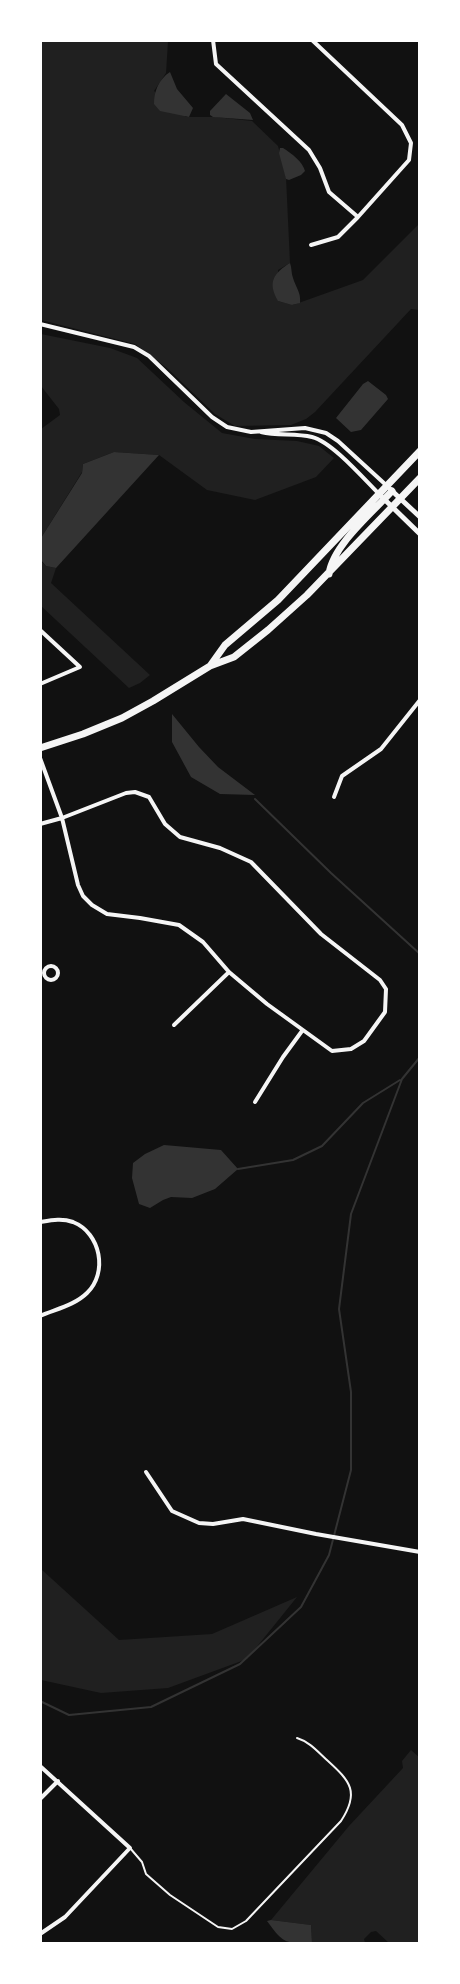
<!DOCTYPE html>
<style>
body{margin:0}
#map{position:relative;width:460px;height:1984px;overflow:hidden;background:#111;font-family:"Asap Condensed",sans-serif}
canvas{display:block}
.frame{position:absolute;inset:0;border:42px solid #fff;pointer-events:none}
</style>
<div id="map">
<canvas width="460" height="1984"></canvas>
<div class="frame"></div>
</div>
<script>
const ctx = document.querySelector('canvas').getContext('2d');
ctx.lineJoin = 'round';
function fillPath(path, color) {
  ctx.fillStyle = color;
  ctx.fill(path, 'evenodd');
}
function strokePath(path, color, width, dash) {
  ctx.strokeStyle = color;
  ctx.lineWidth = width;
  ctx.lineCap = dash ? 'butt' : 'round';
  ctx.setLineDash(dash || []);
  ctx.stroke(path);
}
fillPath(new Path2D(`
 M 41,41 L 168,41 L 166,73 L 154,91 L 186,117 L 216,117 L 252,121 L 278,146 L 286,177 L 290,263 L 278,270 L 278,301 L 293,305 L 363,280 L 419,224 L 419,310 L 411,309 L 315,412 L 306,419 L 291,425 L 235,426 L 215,414 L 167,368 L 135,344 L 41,320 Z
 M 41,334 L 110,348 L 137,358 L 184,402 L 222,433 L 255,439 L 297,441 L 319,446 L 334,458 L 316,477 L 255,500 L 207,490 L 159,455 L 114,452 L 83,464 L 82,472 L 41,538 L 41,429 L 60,415 L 59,409 L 41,386 Z
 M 40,560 L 46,566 L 56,568 L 51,583 L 150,675 L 140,683 L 129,688 L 41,606 Z
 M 41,1569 L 119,1640 L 212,1634 L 297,1597 L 247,1659 L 168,1688 L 101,1693 L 41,1680 Z
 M 411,1750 L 420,1758 L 419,1943 L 389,1943 L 376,1931 L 371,1932 L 364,1939 L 365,1943 L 312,1943 L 311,1925 L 271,1920 L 349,1826 L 403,1768 L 402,1761 Z`), '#202020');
fillPath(new Path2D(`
 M 170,72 L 177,89 L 193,108 L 189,117 L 160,111 L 154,104 C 154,91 159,79 170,72 Z
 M 226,94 L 250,113 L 253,120 L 213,117 L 210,115 L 210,111 Z
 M 280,148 L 283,148 C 291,153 303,162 305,171 L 301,175 L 289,180 L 286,179 L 279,153 Z
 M 290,263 C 292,268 291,273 293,278 C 296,288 301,292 300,303 L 292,305 L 278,301 C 267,282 274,273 290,263 Z
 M 368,381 L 386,395 L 388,399 L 361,430 L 351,432 L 336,418 L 363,384 Z
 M 114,452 L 159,455 L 56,568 L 46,566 L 41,560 L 41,538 L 82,473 L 83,464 Z
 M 172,714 L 199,747 L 218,767 L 255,795 L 220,794 L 191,777 L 172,742 Z
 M 164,1145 L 221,1150 L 238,1169 L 215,1189 L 192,1198 L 171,1197 L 163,1200 L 150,1208 L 139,1204 L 132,1178 L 133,1163 L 145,1154 Z
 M 271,1920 L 311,1925 L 312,1943 C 285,1944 283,1943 267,1921 Z`), '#333');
strokePath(new Path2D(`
 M 255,799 L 331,873 L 420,954
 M 238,1169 L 293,1160 L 322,1146 L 363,1103 L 400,1080
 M 40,1701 L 69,1715 L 151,1707 L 240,1664 L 301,1607 L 329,1555 L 351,1470 L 351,1392 L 339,1309 L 351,1214 L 402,1079 L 420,1057`), '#333', 2);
strokePath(new Path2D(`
 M 130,1848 L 142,1862 L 146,1874 L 170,1895 L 218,1927 L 232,1929 L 246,1921 L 341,1821 C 360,1792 350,1781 328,1761 C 318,1752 310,1742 297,1738`), '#f5f5f5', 2);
strokePath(new Path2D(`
 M 213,40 L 216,64 L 309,150 L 320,168 L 329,192 L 358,217
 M 311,245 L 338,237 L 358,217 L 409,160 L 411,143 L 402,125 L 312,40
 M 40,324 L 134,347 L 149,356 L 212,417 L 227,427 L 251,432 L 305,428 L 326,433 L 338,441 L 386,485
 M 261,432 C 278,436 295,433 312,437 C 332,442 363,478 379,494
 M 40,630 L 80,667 L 40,684
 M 40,758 L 62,818 L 78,885 L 83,896 L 92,905 L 107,914 L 140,918 L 179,925 L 203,942 L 229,972 L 267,1004 L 332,1051 L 351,1049 L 364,1041 L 385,1012 L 386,989 L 380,980 L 321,934 L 251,862 L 220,848 L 180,837 L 165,824 L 149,797 L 135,792 L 126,793 L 62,818 L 40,824
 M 334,797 L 342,776 L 381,749 L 420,700
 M44 973a7 7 0 1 1 14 0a7 7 0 1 1-14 0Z
 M 174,1025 L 229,972
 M 255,1102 L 283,1057 L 302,1031
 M 40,1222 C 52,1220 62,1218 73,1222 C 101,1233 108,1273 87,1293 C 75,1305 56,1309 40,1316
 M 146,1472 L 172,1511 L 199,1523 L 213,1524 L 243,1519 L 316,1534 L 420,1552
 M 40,1766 L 130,1848 L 65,1917 L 40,1934
 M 40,1799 L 58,1781`), '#f5f5f5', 4);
strokePath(new Path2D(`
 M 390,489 L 420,517
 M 382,497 L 420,534`), '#f5f5f5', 5);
strokePath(new Path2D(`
 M 329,574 C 333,545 372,513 392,491
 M 210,666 L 225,645 L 278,600 L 420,451
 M 40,748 L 83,734 L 122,718 L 153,701 L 210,666 L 234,657 L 268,630 L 307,595 L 420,478`), '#f5f5f5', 7);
</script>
